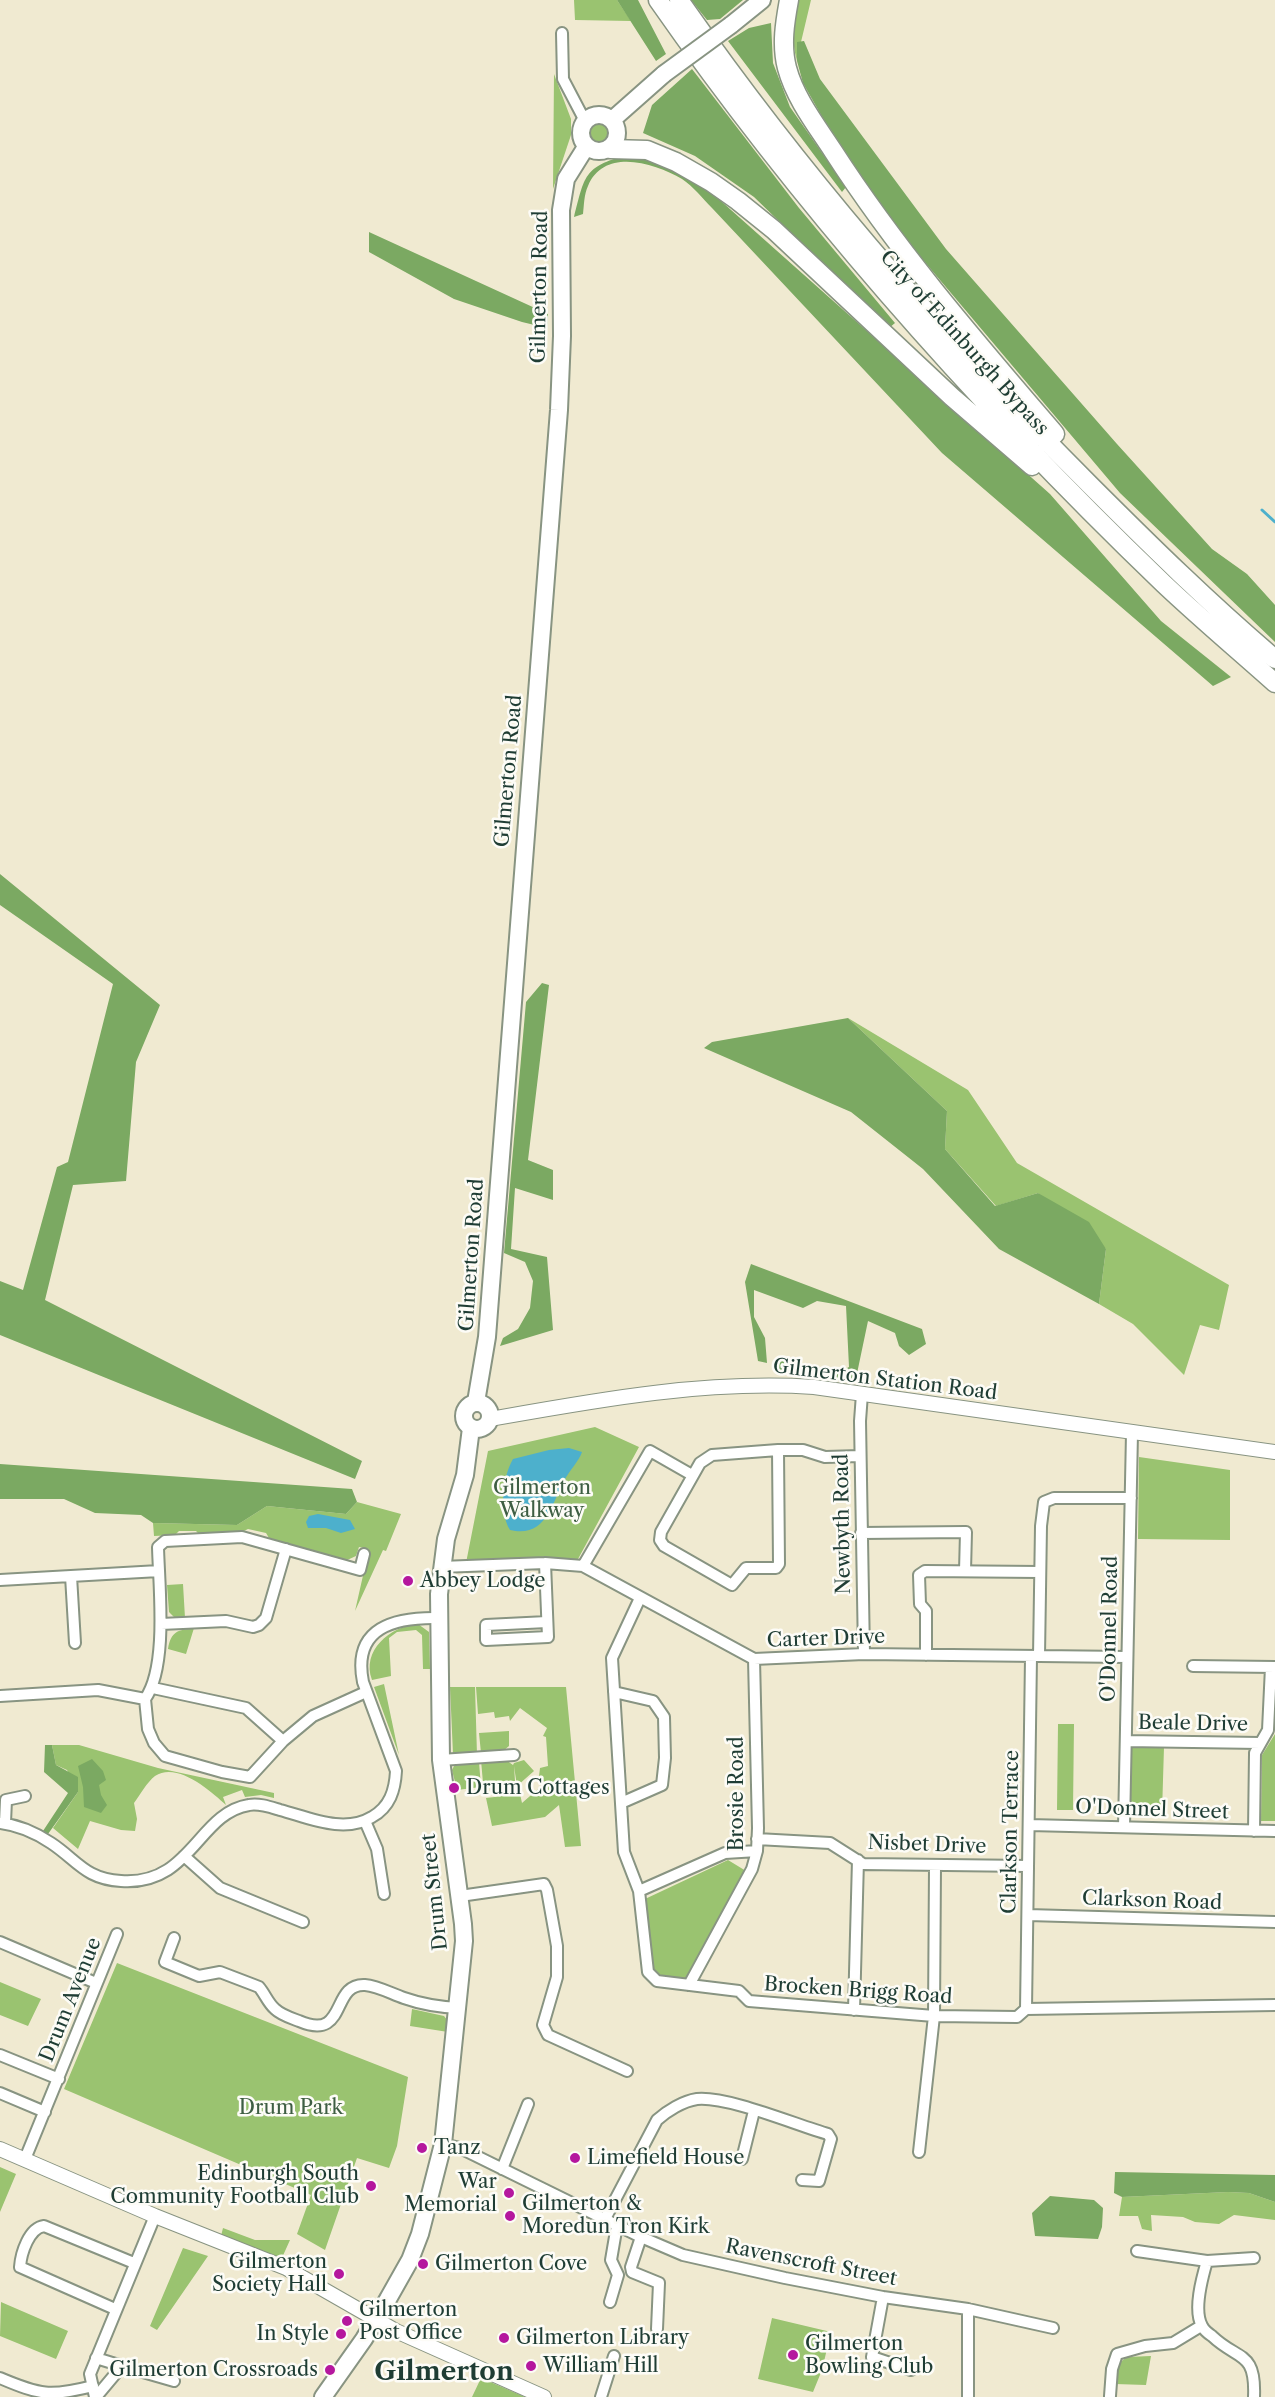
<!DOCTYPE html>
<style>
body{margin:0}
canvas{display:block;background:#f0ead1}
</style>
<canvas width="1275" height="2397"></canvas>
<script>
const ctx = document.querySelector('canvas').getContext('2d');
ctx.lineJoin = 'round';
function fillPath(path, color) {
  ctx.fillStyle = color;
  ctx.fill(path, 'evenodd');
}
function strokePath(path, color, width, dash) {
  ctx.strokeStyle = color;
  ctx.lineWidth = width;
  ctx.lineCap = dash ? 'butt' : 'round';
  ctx.setLineDash(dash || []);
  ctx.stroke(path);
}
function label(font, color, halo, rows, align = 'center') {
  ctx.font = font + ' "Libre Caslon Text",serif';
  ctx.lineWidth = 5;
  ctx.setLineDash([]);
  ctx.textBaseline = 'middle';
  ctx.strokeStyle = halo;
  ctx.fillStyle = color;
  for (const [text, x, y, turn = 0] of rows) {
    ctx.save();
    ctx.translate(x, y);
    ctx.rotate((+turn || 0) * Math.PI / 180);
    ctx.textAlign = isNaN(turn) ? turn : align;
    if (halo) ctx.strokeText(text, 0, 0);
    ctx.fillText(text, 0, 0);
    ctx.restore();
  }
}
fillPath(new Path2D(`
 M 574,0 L 617,0 L 631,21 L 575,20 Z
 M 799,0 L 811,0 L 801,42 L 797,42 L 797,61 C 791,38 792,23 799,0 Z
 M 554,74 L 571,119 L 571,135 L 553,189 Z
 M588 133a11 11 0 1 1 22 0a11 11 0 1 1-22 0Z
 M 848,1018 L 968,1090 L 1017,1163 L 1229,1285 L 1219,1330 L 1200,1325 L 1184,1375 L 1133,1324 L 1099,1304 L 1106,1249 L 1038,1193 L 996,1206 L 945,1149 L 947,1111 Z
 M 595,1427 L 639,1447 L 578,1559 L 466,1563 L 488,1451 Z
 M 1139,1457 L 1230,1470 L 1230,1540 L 1138,1539 Z
 M 357,1502 L 401,1514 L 386,1551 L 383,1550 L 355,1611 L 369,1549 L 359,1547 L 356,1556 L 345,1561 L 269,1538 L 266,1533 L 248,1529 L 240,1533 L 200,1535 L 196,1531 L 179,1531 L 175,1535 L 154,1536 L 153,1523 L 237,1525 L 267,1506 L 346,1514 Z
 M 183,1584 L 185,1618 L 175,1618 L 169,1612 L 167,1585 Z
 M 418,1624 L 429,1632 L 430,1669 L 423,1669 L 422,1635 L 416,1630 L 397,1632 L 389,1638 L 391,1676 L 372,1680 C 361,1651 390,1626 418,1624 Z
 M 194,1628 L 186,1654 L 168,1649 C 171,1631 178,1630 194,1628 Z
 M 384,1684 L 399,1755 L 374,1687 Z
 M 450,1687 L 475,1687 L 477,1755 L 453,1754 Z
 M 476,1687 L 566,1687 L 581,1846 L 565,1847 L 559,1805 L 545,1817 L 492,1826 L 486,1798 L 520,1794 L 522,1803 L 545,1783 L 539,1776 L 540,1768 L 548,1766 L 546,1737 L 543,1736 L 547,1728 L 520,1708 L 510,1721 L 509,1716 L 495,1718 L 494,1712 L 478,1714 Z
 M 1058,1724 L 1074,1724 L 1073,1810 L 1057,1810 Z
 M 509,1731 L 509,1746 L 503,1751 L 481,1753 L 479,1733 Z
 M 1275,1734 L 1275,1821 L 1261,1821 L 1262,1755 Z
 M 52,1745 L 79,1745 L 158,1768 L 274,1793 L 274,1798 L 261,1795 L 245,1797 L 242,1790 L 223,1797 L 226,1805 C 211,1791 177,1761 155,1776 C 147,1782 140,1795 134,1803 L 137,1819 L 135,1831 L 121,1830 L 90,1821 L 78,1849 L 53,1828 L 78,1792 L 67,1770 L 56,1765 Z
 M 1130,1746 L 1164,1747 L 1162,1813 L 1130,1815 Z
 M 503,1758 L 513,1765 L 514,1763 L 524,1760 L 534,1771 L 517,1786 L 514,1766 L 515,1781 L 483,1783 L 481,1760 Z
 M 479,1762 L 481,1787 L 457,1790 L 452,1770 L 454,1766 Z
 M 728,1860 L 746,1871 L 686,1982 L 658,1977 L 651,1968 L 645,1899 Z
 M 117,1963 L 408,2077 L 397,2146 L 389,2168 L 357,2158 L 325,2250 L 297,2234 L 311,2195 L 64,2089 Z
 M 0,1982 L 41,1999 L 28,2026 L 0,2015 Z
 M 412,2009 L 444,2016 L 448,2021 L 448,2032 L 410,2026 Z
 M 0,2167 L 16,2174 L 0,2212 Z
 M 1228,2192 L 1249,2193 L 1275,2202 L 1275,2220 L 1234,2215 L 1219,2224 L 1195,2222 L 1183,2217 L 1151,2215 L 1152,2231 L 1142,2229 L 1138,2216 L 1119,2216 L 1122,2197 Z
 M 223,2228 L 255,2240 L 290,2240 L 281,2260 L 221,2236 Z
 M 183,2248 L 208,2256 L 157,2330 L 150,2326 Z
 M 1,2302 L 68,2331 L 56,2359 L 0,2336 Z
 M 772,2318 L 831,2332 L 822,2370 L 813,2392 L 758,2379 Z
 M 1151,2356 L 1146,2385 L 1115,2384 L 1119,2363 L 1127,2357 Z
 M 481,2378 L 525,2397 L 472,2397 Z`), '#9ac370');
fillPath(new Path2D(`
 M 617,0 L 638,0 L 666,54 L 656,61 Z
 M 691,0 L 743,0 L 720,19 L 707,20 Z
 M 771,23 L 773,63 L 790,107 L 846,187 L 842,192 L 728,41 L 749,28 Z
 M 804,41 L 820,79 L 946,249 L 1117,444 L 1212,549 L 1247,574 L 1275,605 L 1275,642 L 1120,493 L 896,228 L 821,115 L 803,83 L 797,61 L 797,42 Z
 M 692,69 L 799,208 L 895,323 L 889,328 L 754,197 L 695,156 L 643,133 L 652,105 Z
 M 627,155 L 657,160 L 703,185 L 1050,494 L 1161,621 L 1231,677 L 1213,686 L 942,453 L 712,208 C 703,199 693,186 682,179 C 655,163 604,147 588,186 C 584,194 584,206 583,214 L 574,217 C 585,176 583,167 627,155 Z
 M 369,232 L 548,314 L 547,328 L 522,322 L 454,299 L 369,252 Z
 M 0,874 L 160,1005 L 136,1062 L 126,1181 L 73,1185 L 45,1300 L 362,1461 L 355,1479 L 0,1335 L 0,1281 L 23,1290 L 57,1167 L 68,1162 L 113,984 L 0,905 Z
 M 542,983 L 549,985 L 528,1160 L 553,1170 L 553,1200 L 515,1188 L 511,1249 L 547,1257 L 553,1330 L 500,1346 L 503,1338 L 518,1329 L 530,1308 L 533,1281 L 525,1262 L 504,1253 L 526,1002 Z
 M 848,1018 L 947,1111 L 945,1149 L 995,1206 L 1038,1193 L 1089,1222 L 1106,1249 L 1099,1304 L 999,1249 L 923,1169 L 851,1112 L 704,1048 L 712,1042 Z
 M 751,1264 L 922,1329 L 926,1344 L 909,1355 L 899,1346 L 895,1333 L 868,1321 L 855,1383 L 779,1373 L 773,1364 L 778,1359 L 839,1372 L 849,1367 L 846,1306 L 817,1301 L 803,1308 L 754,1290 L 754,1317 L 765,1338 L 767,1363 L 758,1361 L 745,1282 Z
 M 0,1464 L 352,1489 L 357,1502 L 346,1514 L 267,1506 L 237,1525 L 153,1523 L 141,1515 L 95,1513 L 64,1499 L 0,1499 Z
 M 45,1745 L 52,1745 L 56,1765 L 78,1777 L 78,1792 L 48,1834 L 43,1831 L 68,1793 L 44,1772 Z
 M 92,1759 L 103,1771 L 106,1780 L 99,1785 L 101,1795 L 107,1805 L 101,1813 L 84,1807 L 83,1787 L 78,1766 Z
 M 1115,2172 L 1275,2175 L 1275,2202 L 1249,2193 L 1228,2192 L 1122,2197 L 1114,2193 Z
 M 1050,2196 L 1094,2200 L 1103,2208 L 1102,2227 L 1098,2239 L 1035,2236 L 1032,2213 Z`), '#7ba962');
fillPath(new Path2D(`
 M 569,1448 L 582,1452 C 579,1461 569,1471 564,1481 C 551,1505 546,1538 510,1530 C 499,1512 502,1478 513,1459 L 549,1450 Z
 M 318,1514 L 350,1520 L 355,1529 L 341,1533 L 326,1528 L 308,1528 L 306,1522 L 309,1516 Z`), '#4db0cc');
strokePath(new Path2D(`
 M 1262,510 L 1275,522`), '#4db0cc', 3);
const street = new Path2D(`
 M 562,33 L 563,79 L 585,121
 M 862,1394 L 860,1421 L 864,1654
 M 778,1450 L 779,1564 L 776,1568 L 746,1568 L 732,1585 L 664,1546 L 660,1540 L 661,1532 L 700,1463 L 712,1455 L 778,1450 L 803,1450 L 825,1457 L 860,1456
 M 861,1533 L 966,1532 L 965,1571
 M 364,1554 L 360,1570 L 242,1537 L 165,1541 L 158,1547 C 159,1587 168,1667 145,1699 L 148,1729 L 154,1743 L 165,1756 L 222,1772 L 250,1777 L 283,1741 L 313,1716 L 366,1692
 M 545,1563 L 548,1637 L 486,1640 L 486,1625 L 547,1622
 M 583,1566 L 650,1451 L 692,1475
 M 441,1567 L 545,1563 L 583,1566 L 754,1659 L 864,1654 L 1127,1657
 M 71,1576 L 75,1643
 M 0,1580 L 159,1571
 M 640,1598 L 612,1658 L 624,1852 L 639,1891 L 648,1972 L 657,1981 L 739,1991 L 749,2001 L 934,2016 L 1017,2017 L 1026,2009 L 1275,2005
 M 161,1624 L 226,1621 L 253,1627 L 259,1625 L 266,1618 L 286,1549
 M 926,1655 L 926,1611 L 920,1604 L 919,1575 L 925,1571 L 1040,1572
 M 1039,1656 L 1041,1526 L 1044,1502 L 1054,1498 L 1131,1498
 M 1193,1666 L 1275,1667
 M 153,1688 L 246,1708 L 283,1741
 M 614,1692 L 653,1701 L 664,1717 L 665,1758 L 662,1785 L 621,1803
 M 0,1696 L 98,1690 L 145,1699
 M 1126,1741 L 1260,1743
 M 441,1760 L 514,1755
 M 365,1821 L 377,1849 L 384,1894
 M 0,1823 C 17,1825 36,1833 51,1843 C 77,1860 85,1879 121,1881 C 191,1886 198,1813 249,1805 C 259,1803 270,1807 280,1810 C 310,1818 344,1834 372,1817 C 390,1807 395,1790 396,1771 L 363,1682 C 352,1627 395,1617 439,1618
 M 5,1823 L 6,1800 L 25,1796
 M 1029,1825 L 1275,1831
 M 1124,1827 L 1132,1433
 M 1254,1831 L 1255,1753 L 1268,1730 L 1271,1667
 M 757,1839 L 830,1843 L 863,1864 L 1028,1866
 M 184,1856 L 220,1888 L 303,1922
 M 639,1891 L 725,1853 L 757,1851
 M 460,1896 L 544,1884 L 547,1890 L 557,1946 L 557,1977 L 543,2025 L 548,2035 L 627,2071
 M 1028,1915 L 1275,1922
 M 174,1938 L 165,1962 L 199,1976 L 220,1972 L 254,1985 L 259,1987 C 265,1994 268,2003 275,2009 C 281,2015 291,2018 299,2021 C 348,2042 330,1983 365,1985 C 378,1986 392,1994 404,1998 C 421,2004 440,2007 458,2008
 M 0,1942 L 96,1983
 M 689,1985 L 752,1869 L 757,1851 L 758,1828 L 754,1659
 M 1026,2009 L 1031,1657
 M 854,2010 L 858,1860
 M 0,2055 L 59,2079
 M 0,2093 L 45,2112
 M 443,2144 L 460,2148 L 641,2237 L 683,2255 L 785,2278 L 883,2297 L 968,2309 L 1053,2328
 M 919,2152 L 934,2016 L 935,1866
 M 25,2159 L 117,1934
 M 742,2159 L 754,2111
 M 502,2169 L 528,2104
 M 605,2219 L 657,2120 C 667,2111 683,2101 697,2099 C 728,2096 796,2125 828,2134 L 831,2139 L 819,2181 L 802,2180
 M 641,2237 L 631,2267 L 632,2272 L 659,2283 L 657,2329
 M 1137,2251 L 1207,2261 L 1254,2258
 M 1207,2261 C 1202,2278 1193,2310 1202,2326 C 1204,2330 1209,2334 1212,2336 C 1238,2361 1256,2350 1254,2397
 M 883,2297 L 872,2357 L 911,2370
 M 610,2302 L 618,2275 L 611,2260 L 617,2225
 M 115,2309 L 20,2267 C 21,2253 29,2228 44,2226 L 134,2263
 M 122,2366 L 174,2381
 M 0,2378 C 40,2395 50,2397 93,2386
 M 1110,2396 L 1112,2369 L 1117,2354 L 1145,2346 L 1173,2343 L 1201,2326
 M 95,2397 L 90,2374 L 155,2216
 M 96,2397 L 122,2366 L 96,2358
 M 601,2397 L 614,2356
 M 968,2397 L 968,2309`);
const secondary = new Path2D(`
 M 490,1419 C 597,1400 705,1380 814,1387 L 1275,1452
 M 0,2149 L 155,2216 L 286,2268 L 396,2331 L 544,2397`);
const primary = new Path2D(`
 M 731,25 L 762,0
 M581 133a18 18 0 1 1 36 0a18 18 0 1 1-36 0Z
 M 612,120 L 664,74
 M 476,1402 L 487,1337 L 559,410 L 562,336 L 561,210 L 566,179 L 586,147
 M464 1416a13 13 0 1 1 26 0a13 13 0 1 1-26 0Z
 M 323,2397 L 364,2339 L 388,2299 L 410,2260 L 420,2234 L 443,2144 L 464,1941 L 463,1924 L 441,1760 L 439,1594 L 446,1539 L 465,1475 L 471,1428`);
const highway = new Path2D(`
 M 658,0 C 806,212 979,406 1164,584 C 1200,618 1238,650 1275,683
 M 679,0 C 800,174 940,335 1090,485 C 1150,545 1210,604 1275,659
 M 789,0 C 785,22 781,45 787,68 C 795,98 816,125 833,151 C 898,252 977,343 1055,434
 M 610,149 L 647,150 L 676,162 L 711,182 L 738,201 L 774,230 L 952,397 L 1032,466`);
strokePath(street, '#889482', 14);
strokePath(secondary, '#889482', 16);
strokePath(primary, '#889482', 20);
strokePath(highway, '#889482', 21);
strokePath(street, '#fff', 10);
strokePath(secondary, '#fff', 14);
strokePath(primary, '#fff', 16);
strokePath(highway, '#fff', 18);
const primaryBridge = new Path2D(`
 M 664,74 L 731,25`);
strokePath(primaryBridge, '#889482', 20, []);
strokePath(primaryBridge, '#fff', 16);
for (const [x, y, r, color] of [
 [408,1581,6,"#b5179e"],
 [454,1788,6,"#b5179e"],
 [422,2148,6,"#b5179e"],
 [575,2158,6,"#b5179e"],
 [371,2186,6,"#b5179e"],
 [509,2193,6,"#b5179e"],
 [510,2216,6,"#b5179e"],
 [423,2264,6,"#b5179e"],
 [339,2274,6,"#b5179e"],
 [347,2321,6,"#b5179e"],
 [341,2334,6,"#b5179e"],
 [504,2338,6,"#b5179e"],
 [793,2355,6,"#b5179e"],
 [531,2366,6,"#b5179e"],
 [330,2370,6,"#b5179e"]
]) {
  const dot = new Path2D();
  dot.arc(x, y, r, 0, 2 * Math.PI);
  ctx.fillStyle = color;
  ctx.fill(dot);
  strokePath(dot, '#fdfcf7', 2);
}
label('20px', '#1f3d34', '#fdfcf7', [
 ["Gilmerton Road",540,287,-89],
 ["City of Edinburgh Bypass",964,343,48],
 ["Gilmerton Road",509,771,-85],
 ["Gilmerton Road",472,1255,-86],
 ["Gilmerton Station Road",885,1380,7],
 ["Newbyth Road",843,1524,-91],
 ["O'Donnel Road",1110,1629,-89],
 ["Carter Drive",826,1639,-2],
 ["Beale Drive",1193,1724,1],
 ["Brosie Road",737,1794,-90],
 ["O'Donnel Street",1152,1810,2],
 ["Clarkson Terrace",1011,1832,-89],
 ["Nisbet Drive",927,1845,2],
 ["Drum Street",435,1892,-96],
 ["Clarkson Road",1152,1901,2],
 ["Brocken Brigg Road",858,1991,4],
 ["Drum Avenue",71,2000,-68],
 ["Ravenscroft Street",811,2263,11]
]);
label('20px', '#3e5e43', '#fdfcf7', [
 ["Gilmerton",542,1488],
 ["Walkway",542,1511],
 ["Drum Park",291,2108]
]);
label('20px', '#1f3d34', '#fdfcf7', [
 ["Abbey Lodge",420,1581],
 ["Drum Cottages",466,1788],
 ["Tanz",434,2148],
 ["Limefield House",587,2158],
 ["Edinburgh South",359,2174,"right"],
 ["Community Football Club",359,2197,"right"],
 ["War",497,2182,"right"],
 ["Memorial",497,2205,"right"],
 ["Gilmerton &",522,2204],
 ["Moredun Tron Kirk",522,2227],
 ["Gilmerton",327,2262,"right"],
 ["Society Hall",327,2285,"right"],
 ["Gilmerton Cove",435,2264],
 ["Gilmerton",359,2310],
 ["Post Office",359,2333],
 ["In Style",329,2334,"right"],
 ["Gilmerton Library",516,2338],
 ["Gilmerton",805,2344],
 ["Bowling Club",805,2367],
 ["William Hill",543,2366],
 ["Gilmerton Crossroads",318,2370,"right"]
], 'left');
label('bold 26px', '#1f3d34', '#fdfcf7', [
 ["Gilmerton",444,2372]
]);
</script>
